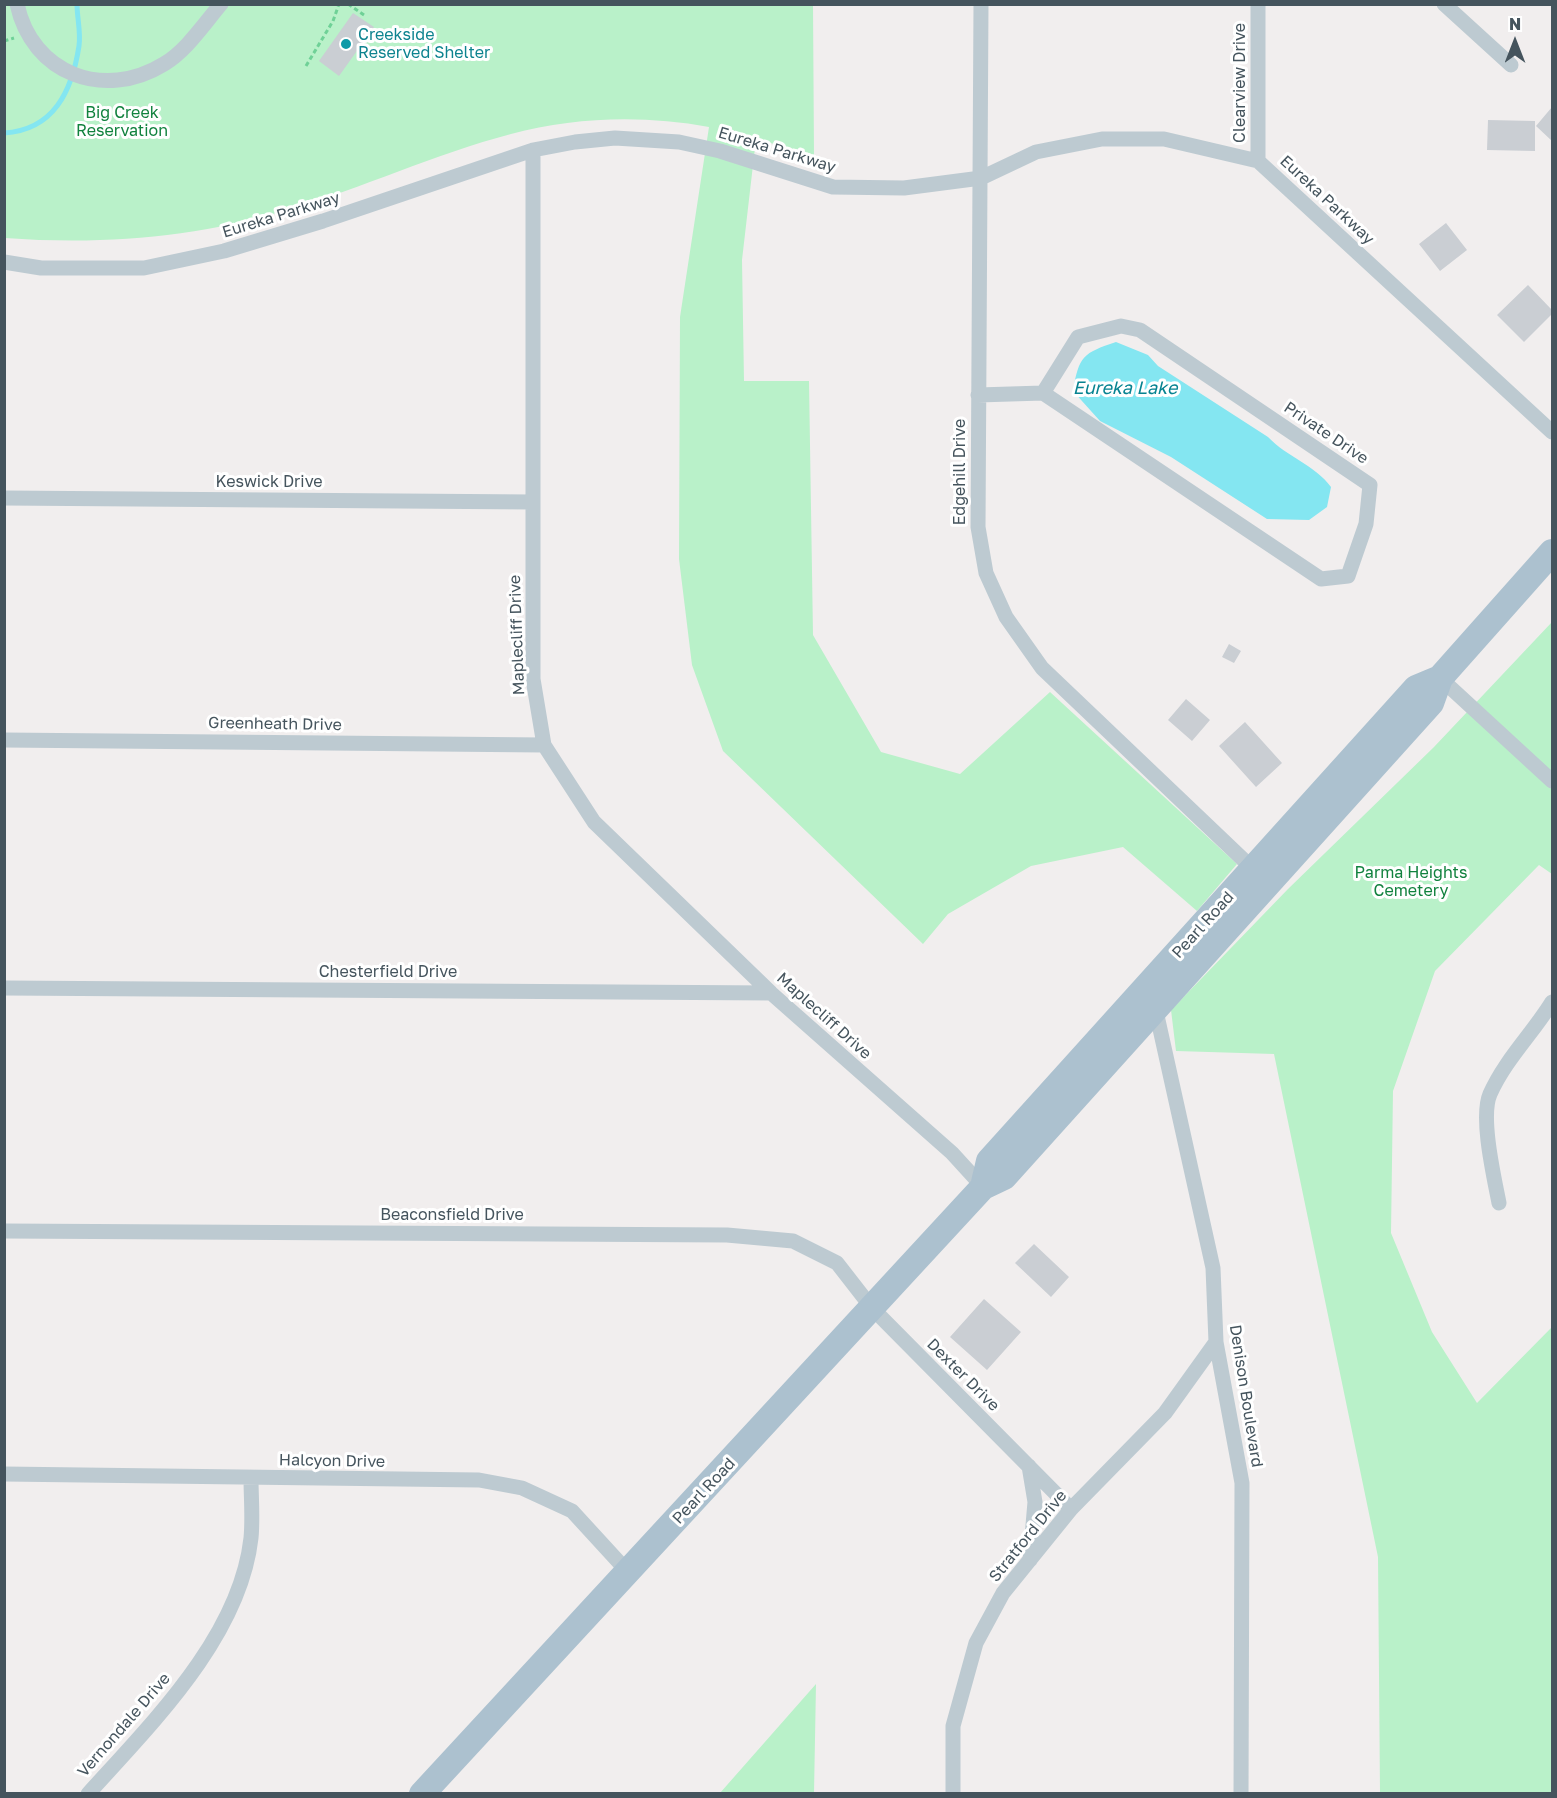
<!DOCTYPE html>
<style>
body{margin:0}
#map{position:relative;width:1557px;height:1798px;overflow:hidden;background:#f1eeee;font-family:"Golos Text",sans-serif}
canvas{display:block}
.frame{position:absolute;inset:0;border:6px solid #45545d;pointer-events:none}
.north{position:absolute;left:1485px;top:12px;width:60px;height:60px;-webkit-text-stroke:4px #fff;paint-order:stroke;rotate:0deg;font-size:16px;font-weight:700;line-height:24px;text-align:center;color:#45545d}
.north::after{content:'';display:block;margin:auto;width:21px;height:27px;background:#45545d;clip-path:polygon(50% 0,100% 100%,50% 72%,0 100%)}
</style>
<div id="map">
<canvas width="1557" height="1798"></canvas>
<div class="frame"></div>
<div class="north">N</div>
</div>
<script>
const ctx = document.querySelector('canvas').getContext('2d');
ctx.lineJoin = 'round';
function fillPath(path, color) {
  ctx.fillStyle = color;
  ctx.fill(path, 'evenodd');
}
function strokePath(path, color, width, dash) {
  ctx.strokeStyle = color;
  ctx.lineWidth = width;
  ctx.lineCap = dash ? 'butt' : 'round';
  ctx.setLineDash(dash || []);
  ctx.stroke(path);
}
function label(font, color, halo, rows, align = 'center') {
  ctx.font = font + ' "Golos Text",sans-serif';
  ctx.lineWidth = 6;
  ctx.setLineDash([]);
  ctx.textBaseline = 'middle';
  ctx.strokeStyle = halo;
  ctx.fillStyle = color;
  for (const [text, x, y, turn = 0] of rows) {
    ctx.save();
    ctx.translate(x, y);
    ctx.rotate((+turn || 0) * Math.PI / 180);
    ctx.textAlign = isNaN(turn) ? turn : align;
    if (halo) ctx.strokeText(text, 0, 0);
    ctx.fillText(text, 0, 0);
    ctx.restore();
  }
}
fillPath(new Path2D(`
 M 4,5 L 813,5 L 814,155 L 756,139 L 742,260 L 744,381 L 809,381 L 813,635 L 881,752 L 960,774 L 1050,692 L 1237,864 L 1197,911 L 1123,847 L 1031,866 L 948,914 L 923,944 L 723,751 L 692,665 L 679,559 L 680,317 L 709,127 C 643,115 575,117 511,134 C 435,154 363,188 287,210 C 195,238 101,245 5,238 Z
 M 1552,622 L 1552,874 L 1539,865 L 1435,971 L 1393,1091 L 1391,1233 L 1432,1332 L 1477,1403 L 1552,1327 L 1552,1793 L 1380,1793 L 1378,1557 L 1274,1054 L 1176,1051 L 1171,1010 L 1288,889 L 1434,747 Z
 M 816,1684 L 814,1793 L 720,1793 Z`), '#b9f1c9');
fillPath(new Path2D(`
 M 1116,342 L 1148,355 L 1158,366 L 1268,437 C 1287,457 1315,465 1331,487 L 1327,507 L 1309,520 L 1267,519 L 1171,457 L 1100,421 L 1073,391 C 1079,356 1083,353 1116,342 Z`), '#84e6f1');
strokePath(new Path2D(`
 M 4,133 C 54,130 72,91 79,46 C 81,32 77,18 77,4`), '#84e6f1', 5);
fillPath(new Path2D(`
 M 353,13 L 374,27 L 339,76 L 319,61 Z
 M 1552,107 L 1552,141 L 1536,126 Z
 M 1488,120 L 1535,121 L 1535,151 L 1487,150 Z
 M 1446,223 L 1467,250 L 1440,271 L 1419,244 Z
 M 1528,285 L 1552,310 L 1552,314 L 1524,342 L 1497,315 Z
 M 1229,644 L 1241,651 L 1234,663 L 1222,657 Z
 M 1186,699 L 1210,720 L 1192,741 L 1168,720 Z
 M 1245,722 L 1282,763 L 1256,787 L 1219,746 Z
 M 1034,1244 L 1069,1277 L 1051,1297 L 1015,1263 Z
 M 984,1299 L 1021,1332 L 987,1370 L 950,1337 Z`), '#caced3');
strokePath(new Path2D(`
 M 348,4 L 364,15
 M 4,41 L 14,38
 M 306,66 L 333,21 L 339,4`), '#6fd197', 3, [4.5, 3]);
strokePath(new Path2D(`
 M 17,4 C 32,74 104,101 164,64 C 186,51 204,24 221,4
 M 981,4 L 978,527 L 986,573 L 1006,617 L 1042,668 L 1252,868
 M 1258,4 L 1258,161
 M 1444,4 L 1511,65
 M 533,150 L 533,679 L 544,745 L 594,822 L 771,993 L 952,1153 L 983,1187
 M 4,262 L 41,268 L 144,268 L 224,251 L 323,221 L 533,150 L 575,142 L 615,138 L 679,142 L 720,151 L 833,187 L 904,188 L 981,178 L 1036,152 L 1102,139 L 1164,139 L 1258,161 L 1552,432
 M 978,395 L 1043,393 L 1321,579 L 1348,576 L 1366,524 L 1370,485 L 1140,330 L 1121,326 L 1078,337 L 1043,393
 M 4,498 L 533,502
 M 1440,678 L 1552,781
 M 4,740 L 544,745
 M 4,988 L 771,993
 M 1156,1011 L 1213,1268 L 1216,1342 L 1242,1483 L 1241,1794
 M 1499,1203 C 1494,1177 1480,1117 1490,1094 C 1505,1060 1533,1033 1552,1002
 M 4,1231 L 727,1235 L 793,1241 L 837,1263 L 872,1308 L 1071,1509
 M 1029,1466 L 1035,1502 L 1030,1560
 M 4,1474 L 479,1480 L 522,1488 L 572,1511 L 627,1571
 M 88,1794 C 151,1724 240,1637 251,1538 C 253,1518 251,1497 251,1478
 M 953,1794 L 953,1726 L 976,1643 L 1003,1593 L 1071,1509 L 1165,1413 L 1216,1342`), '#bdcad1', 15);
strokePath(new Path2D(`
 M 983,1187 L 989,1161 L 1416,688 L 1440,678
 M 422,1794 L 983,1187 L 1004,1177 L 1431,703 L 1440,678 L 1552,552`), '#acc1cf', 26);
for (const [x, y, r, color] of [
 [346,44,6,"#0f9aa8"]
]) {
  const dot = new Path2D();
  dot.arc(x, y, r, 0, 2 * Math.PI);
  ctx.fillStyle = color;
  ctx.fill(dot);
  strokePath(dot, '#fff', 2);
}
label('16px', '#0d838f', '#fff', [
 ["Creekside",358,35],
 ["Reserved Shelter",358,53]
], 'left');
label('16px', '#45545d', '#fff', [
 ["Clearview Drive",1240,83,-90],
 ["Eureka Parkway",777,150,17],
 ["Eureka Parkway",1327,200,43],
 ["Eureka Parkway",281,215,-17],
 ["Private Drive",1326,433,34],
 ["Edgehill Drive",960,472,-90],
 ["Keswick Drive",269,482],
 ["Maplecliff Drive",517,635,-92],
 ["Greenheath Drive",275,724,1],
 ["Pearl Road",1203,925,-48],
 ["Chesterfield Drive",388,972],
 ["Maplecliff Drive",824,1016,42],
 ["Beaconsfield Drive",452,1215],
 ["Dexter Drive",963,1375,45],
 ["Denison Boulevard",1246,1396,81],
 ["Halcyon Drive",332,1461,1],
 ["Pearl Road",704,1491,-47],
 ["Stratford Drive",1028,1536,-51],
 ["Vernondale Drive",124,1725,-49]
]);
label('16px', '#11823e', '#fff', [
 ["Big Creek",122,113],
 ["Reservation",122,131],
 ["Parma Heights",1411,873],
 ["Cemetery",1411,891]
]);
label('italic 18px', '#078391', '#fff', [
 ["Eureka Lake",1125,388]
]);
</script>
